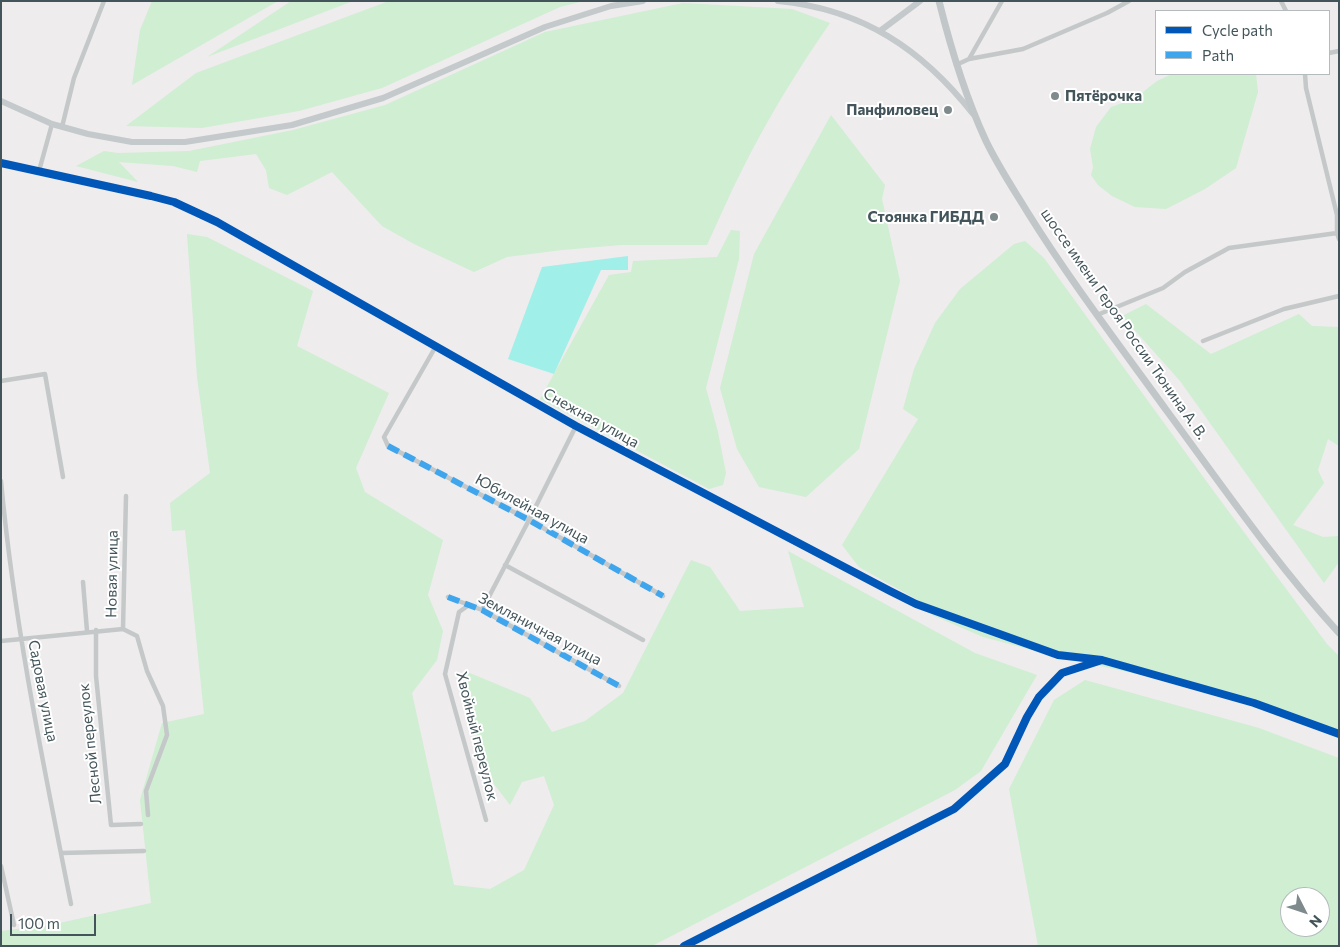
<!DOCTYPE html>
<meta charset="utf-8">
<style>
body{margin:0}
#map{position:relative;width:1340px;height:947px;overflow:hidden;background:#eeeced;font-family:Commissioner,sans-serif}
canvas{display:block}
.frame{position:absolute;inset:0;border:2px solid #43555a;pointer-events:none}
.legend{position:absolute;left:1155px;top:10px;width:175px;height:65px;box-sizing:border-box;background:#fff;border:1px solid #b4bbbd;margin:0;padding:6px 9px;list-style:none;font-size:15px;color:#43555a}
.legend li{display:flex;align-items:center;gap:10px;height:25px}
.legend b{width:25px;border:1px solid #b4bbbd}
.north{position:absolute;left:1280px;top:887px;width:50px;height:50px;box-sizing:border-box;background:#fff;border:1px solid #b4bbbd;border-radius:50%;rotate:131deg;font-size:14px;font-weight:700;line-height:20px;text-align:center;color:#43555a}
.north::after{content:'';display:block;margin:auto;width:18px;height:22px;background:#7f8a8d;clip-path:polygon(50% 0,100% 100%,50% 72%,0 100%)}
.scale{position:absolute;left:10px;top:914px;width:86px;height:22px;box-sizing:border-box;border:2px solid #43555a;border-top:0;padding-left:6px;font-size:15px;line-height:18px;white-space:nowrap;color:#43555a;-webkit-text-stroke:4px #fff;paint-order:stroke}
</style>
<div id="map">
<canvas width="1340" height="947"></canvas>
<div class="frame"></div>
<ul class="legend">
<li><b style="height:6px;background:#0057b8"></b>Cycle path</li>
<li><b style="height:6px;background:#3fa5ed"></b>Path</li>
</ul>
<div class="north">N</div>
<div class="scale">100 m</div>
</div>
<script>
const ctx = document.querySelector('canvas').getContext('2d');
ctx.lineJoin = 'round';
function fillPath(path, color) {
  ctx.fillStyle = color;
  ctx.fill(path, 'evenodd');
}
function strokePath(path, color, width, dash) {
  ctx.strokeStyle = color;
  ctx.lineWidth = width;
  ctx.lineCap = dash ? 'butt' : 'round';
  ctx.setLineDash(dash || []);
  ctx.stroke(path);
}
function label(font, color, halo, rows, align = 'center') {
  ctx.font = font + ' Commissioner,sans-serif';
  ctx.lineWidth = 4;
  ctx.setLineDash([]);
  ctx.textBaseline = 'middle';
  ctx.strokeStyle = halo;
  ctx.fillStyle = color;
  for (const [text, x, y, turn = 0] of rows) {
    ctx.save();
    ctx.translate(x, y);
    ctx.rotate((+turn || 0) * Math.PI / 180);
    ctx.textAlign = isNaN(turn) ? turn : align;
    if (halo) ctx.strokeText(text, 0, 0);
    ctx.fillText(text, 0, 0);
    ctx.restore();
  }
}
fillPath(new Path2D(`
 M 152,1 L 278,1 L 132,85 L 140,30 Z
 M 291,1 L 353,1 L 207,57 Z
 M 389,1 L 584,1 L 560,7 L 382,88 L 299,111 L 202,128 L 126,126 L 196,73 Z
 M 683,3 L 792,9 L 830,23 C 798,69 768,118 743,168 C 730,193 719,219 707,245 L 621,245 L 562,250 L 507,257 L 474,272 L 414,244 L 382,226 L 332,172 L 287,195 L 269,188 L 266,170 L 256,154 L 200,161 L 197,172 L 173,166 L 119,162 L 138,182 L 76,166 L 104,151 L 118,153 L 189,151 L 293,130 L 385,105 L 545,32 Z
 M 1172,74 L 1256,74 L 1258,92 L 1236,168 L 1205,189 L 1166,209 L 1135,207 L 1112,196 L 1098,185 L 1091,175 L 1093,167 L 1090,149 L 1096,127 L 1111,107 L 1134,99 L 1157,81 Z
 M 831,115 L 885,185 L 882,199 L 900,281 L 859,449 L 806,497 L 759,487 L 737,449 L 720,388 L 754,254 Z
 M 731,230 L 740,231 L 739,259 L 706,388 L 718,432 L 726,473 L 723,485 L 709,489 L 540,399 L 609,275 L 631,272 L 633,261 L 717,257 Z
 M 187,234 L 207,237 L 313,291 L 297,346 L 389,393 L 356,468 L 365,492 L 443,540 L 428,595 L 443,631 L 437,660 L 412,693 L 454,885 L 490,889 L 524,870 L 554,805 L 544,776 L 522,782 L 510,805 L 494,784 L 466,705 L 465,671 L 530,698 L 552,732 L 585,721 L 623,693 L 691,560 L 710,567 L 740,611 L 804,607 L 788,551 L 975,653 L 1037,675 L 981,771 L 955,790 L 652,946 L 1,946 L 1,931 L 50,925 L 151,903 L 140,800 L 162,723 L 204,714 L 185,530 L 172,531 L 170,503 L 210,473 L 197,377 Z
 M 1025,241 L 1044,258 L 1212,489 L 1327,644 L 1339,656 L 1339,732 L 1254,700 L 1047,654 L 983,637 L 932,615 L 923,603 L 859,567 L 842,545 L 918,419 L 903,409 L 914,369 L 935,323 L 960,289 L 1014,244 Z
 M 1146,304 L 1211,354 L 1299,314 L 1312,326 L 1339,327 L 1339,446 L 1328,439 L 1318,470 L 1324,483 L 1293,525 L 1323,537 L 1339,536 L 1339,562 L 1324,583 L 1180,381 L 1122,316 Z
 M 1085,680 L 1259,728 L 1339,758 L 1339,946 L 1038,946 L 1009,789 L 1054,700 ZM 1290,897 L 1320,897 L 1320,927 L 1290,927 Z`), '#cfeed2');
fillPath(new Path2D(`
 M 628,256 L 628,270 L 601,270 L 554,374 L 508,359 L 542,267 Z`), '#a1efe9');
strokePath(new Path2D(`
 M 1281,1 L 1286,11
 M 1329,53 L 1339,51
 M 969,59 L 1023,49 L 1107,13 L 1129,1
 M 956,65 L 969,59 L 1002,1
 M 1305,74 L 1306,88 L 1337,215 L 1337,233 L 1339,239
 M 62,127 L 74,78 L 104,1
 M 1,163 L 151,196 L 174,202 L 217,222 L 576,426 L 890,591 L 916,604 L 1058,655 L 1098,660
 M 39,171 L 52,124
 M 1097,315 L 1163,288 L 1185,272 L 1229,248 L 1337,233
 M 1203,341 L 1284,309 L 1339,296
 M 436,346 L 384,437 L 388,446 L 529,520 L 663,596
 M 1,381 L 45,374 L 63,477
 M 1,481 C 14,623 43,763 71,904
 M 126,496 L 123,629 L 137,636 L 147,671 L 163,706 L 167,735 L 146,791 L 148,815
 M 505,565 L 643,640
 M 83,582 L 87,631
 M 448,597 L 482,610 L 619,686
 M 469,605 L 459,612 L 445,674 L 486,820
 M 482,610 L 529,520 L 576,426
 M 96,630 L 96,676 L 111,825 L 141,824
 M 1,641 L 123,629
 M 61,853 L 144,851
 M 1,866 L 14,925`), '#c4c8c9', 4.5);
strokePath(new Path2D(`
 M 778,1 C 862,9 922,49 973,114
 M 880,31 L 920,1
 M 1,101 L 52,124 L 88,134 L 132,142 L 185,142 L 292,125 L 383,98 L 545,27 L 611,6 L 643,1
 M 684,946 L 954,809 L 1005,764 L 1027,717 L 1039,697 L 1062,673 L 1102,660 L 1254,703 L 1339,734`), '#c4c9cb', 6);
strokePath(new Path2D(`
 M 939,1 C 951,49 965,96 986,141 C 998,166 1014,190 1028,213 C 1071,282 1120,346 1167,411 C 1223,487 1276,564 1339,633`), '#c1c7c8', 7);
strokePath(new Path2D(`
 M 388,446 L 529,520 L 663,596
 M 448,597 L 482,610 L 619,686`), '#3fa5ed', 6, [12, 6]);
strokePath(new Path2D(`
 M 1,163 L 151,196 L 174,202 L 217,222 L 576,426 L 890,591 L 916,604 L 1058,655 L 1102,660
 M 684,946 L 954,809 L 1005,764 L 1027,717 L 1039,697 L 1062,673 L 1102,660 L 1254,703 L 1339,734`), '#0057b8', 8);
for (const [x, y, r, color] of [
 [1055,96,5,"#7f8a8d"],
 [948,110,5,"#7f8a8d"],
 [994,217,5,"#7f8a8d"]
]) {
  const dot = new Path2D();
  dot.arc(x, y, r, 0, 2 * Math.PI);
  ctx.fillStyle = color;
  ctx.fill(dot);
  strokePath(dot, '#fff', 2);
}
label('bold 15px', '#43555a', '#fff', [
 ["Пятёрочка",1065,96,"left"],
 ["Панфиловец",938,110],
 ["Стоянка ГИБДД",984,217]
], 'right');
label('15px', '#43555a', '#fff', [
 ["шоссе имени Героя России Тюнина А. В.",1124,324,55],
 ["Снежная улица",591,418,29],
 ["Юбилейная улица",532,509,29],
 ["Новая улица",112,574,-89],
 ["Земляничная улица",540,629,28],
 ["Садовая улица",43,691,79],
 ["Хвойный переулок",477,736,76],
 ["Лесной переулок",90,744,-96]
]);
</script>
